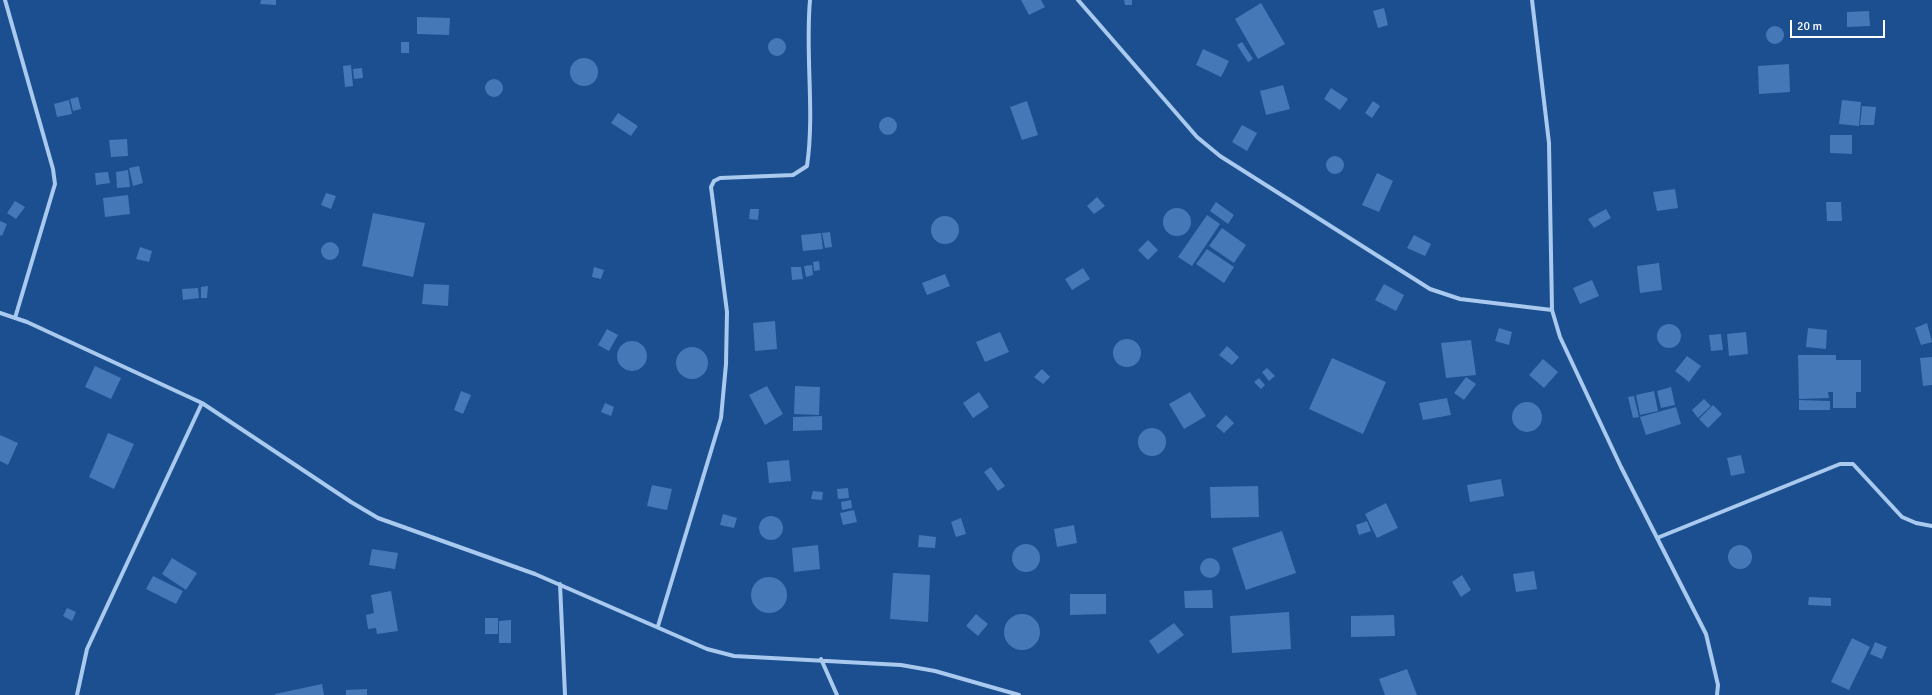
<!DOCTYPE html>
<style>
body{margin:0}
#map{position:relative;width:1932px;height:695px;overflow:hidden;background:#1b4f8f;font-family:Signika,sans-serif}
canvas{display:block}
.scale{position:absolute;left:1790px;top:20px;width:95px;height:18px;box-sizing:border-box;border:2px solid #fff;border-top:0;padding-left:5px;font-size:12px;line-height:14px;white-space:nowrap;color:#fff;-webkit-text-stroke:3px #1b4f8f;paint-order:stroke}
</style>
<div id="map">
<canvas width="1932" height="695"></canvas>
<div class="scale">20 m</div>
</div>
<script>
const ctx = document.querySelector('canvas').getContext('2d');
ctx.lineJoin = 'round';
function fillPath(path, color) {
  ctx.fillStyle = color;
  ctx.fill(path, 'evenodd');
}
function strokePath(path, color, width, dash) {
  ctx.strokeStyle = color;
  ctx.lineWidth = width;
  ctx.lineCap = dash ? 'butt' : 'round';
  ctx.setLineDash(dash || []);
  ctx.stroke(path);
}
fillPath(new Path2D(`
 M 261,0 L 276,0 L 276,5 L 260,4 Z
 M 1021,0 L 1041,0 L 1045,7 L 1029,15 Z
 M 1124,0 L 1132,0 L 1132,5 L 1125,5 Z
 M 1261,3 L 1285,44 L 1258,59 L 1235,19 Z
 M 1384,8 L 1388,25 L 1378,28 L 1373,11 Z
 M 1869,11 L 1870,26 L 1847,27 L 1847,12 Z
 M 417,17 L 450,18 L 449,35 L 417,34 Z
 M1766 35a9 9 0 1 1 18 0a9 9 0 1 1-18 0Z
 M768 47a9 9 0 1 1 18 0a9 9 0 1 1-18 0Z
 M 401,42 L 409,42 L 409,53 L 401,53 Z
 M 1242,42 L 1253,59 L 1248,62 L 1237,45 Z
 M 1203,49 L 1229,61 L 1221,77 L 1196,65 Z
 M570 72a14 14 0 1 1 28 0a14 14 0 1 1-28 0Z
 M 1789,64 L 1790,92 L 1759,94 L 1758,66 Z
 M 351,65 L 353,86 L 345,87 L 343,66 Z
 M 362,68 L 363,78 L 354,79 L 353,69 Z
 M485 88a9 9 0 1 1 18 0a9 9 0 1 1-18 0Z
 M 1283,85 L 1290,109 L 1266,115 L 1260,91 Z
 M 1331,88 L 1348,99 L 1340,110 L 1324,99 Z
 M 78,97 L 81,109 L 73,111 L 70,99 Z
 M 69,100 L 72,114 L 57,117 L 54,104 Z
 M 1842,100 L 1861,102 L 1859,126 L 1839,124 Z
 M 1027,101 L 1038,135 L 1022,140 L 1010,107 Z
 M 1373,101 L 1380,106 L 1372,118 L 1365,113 Z
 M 1862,106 L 1876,107 L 1874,125 L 1860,125 Z
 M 618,113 L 638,126 L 631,136 L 611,123 Z
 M879 126a9 9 0 1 1 18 0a9 9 0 1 1-18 0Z
 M 1242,125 L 1257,133 L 1247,151 L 1232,142 Z
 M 1830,135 L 1852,135 L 1852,154 L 1830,153 Z
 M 127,139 L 128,156 L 111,157 L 109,140 Z
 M1326 165a9 9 0 1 1 18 0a9 9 0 1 1-18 0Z
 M 139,166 L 143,183 L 133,186 L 129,168 Z
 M 128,170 L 130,187 L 117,188 L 116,172 Z
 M 108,172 L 110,183 L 96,185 L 95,173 Z
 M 1377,173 L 1393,181 L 1379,212 L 1362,205 Z
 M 1675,189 L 1678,208 L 1657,211 L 1653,192 Z
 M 326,193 L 336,196 L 331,209 L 321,205 Z
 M 128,195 L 130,214 L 105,217 L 103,198 Z
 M 1097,197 L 1105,206 L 1094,214 L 1087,206 Z
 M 15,201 L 25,207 L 16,219 L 7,213 Z
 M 1216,202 L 1234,215 L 1228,224 L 1210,211 Z
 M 1826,202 L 1841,202 L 1842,221 L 1827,221 Z
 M1163 222a14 14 0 1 1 28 0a14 14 0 1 1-28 0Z
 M 750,209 L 759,209 L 758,220 L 749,219 Z
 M 1606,209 L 1611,218 L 1594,228 L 1588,219 Z
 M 373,213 L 425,223 L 413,277 L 362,266 Z
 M 1207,215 L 1220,224 L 1192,266 L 1178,257 Z
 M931 230a14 14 0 1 1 28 0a14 14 0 1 1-28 0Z
 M 0,221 L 7,224 L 2,236 L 0,235 Z
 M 1222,228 L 1246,245 L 1234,263 L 1209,246 Z
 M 830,232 L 832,247 L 825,248 L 822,233 Z
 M 821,233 L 823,249 L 803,251 L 801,235 Z
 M 1414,235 L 1431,244 L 1425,256 L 1407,248 Z
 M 1148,240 L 1158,250 L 1148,260 L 1138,250 Z
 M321 251a9 9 0 1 1 18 0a9 9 0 1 1-18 0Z
 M 140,247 L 152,251 L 149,262 L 136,259 Z
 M 1207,249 L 1234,267 L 1224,283 L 1196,264 Z
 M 819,261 L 820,270 L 814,271 L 813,262 Z
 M 1659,263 L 1662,290 L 1640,293 L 1637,266 Z
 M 812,265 L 813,275 L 806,277 L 804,266 Z
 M 594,267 L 604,270 L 601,279 L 592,277 Z
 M 791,267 L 801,267 L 803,279 L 792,280 Z
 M 1083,268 L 1090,279 L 1072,290 L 1065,279 Z
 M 945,274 L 950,286 L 927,295 L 922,283 Z
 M 1592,280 L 1599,296 L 1580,304 L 1573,288 Z
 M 424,284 L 449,285 L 448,306 L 422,304 Z
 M 1384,284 L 1404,295 L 1396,311 L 1375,300 Z
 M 208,286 L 207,298 L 201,298 L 201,287 Z
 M 198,288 L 199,298 L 183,300 L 182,289 Z
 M 775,321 L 777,349 L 755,351 L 753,323 Z
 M 1927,323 L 1932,342 L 1921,345 L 1915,328 Z
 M1657 336a12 12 0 1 1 24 0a12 12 0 1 1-24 0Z
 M 1499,328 L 1512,332 L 1509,345 L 1495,341 Z
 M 1808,328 L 1827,330 L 1826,349 L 1806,347 Z
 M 607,329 L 618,335 L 609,351 L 598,345 Z
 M 1000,332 L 1009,352 L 985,362 L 976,342 Z
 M 1746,332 L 1748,354 L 1729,356 L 1727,334 Z
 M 1721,334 L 1723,350 L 1711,351 L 1709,335 Z
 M1113 353a14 14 0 1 1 28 0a14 14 0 1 1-28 0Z
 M 1471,340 L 1476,375 L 1446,378 L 1441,343 Z
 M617 356a15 15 0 1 1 30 0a15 15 0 1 1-30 0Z
 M 1227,346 L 1239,357 L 1232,365 L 1219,355 Z
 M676 363a16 16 0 1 1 32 0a16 16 0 1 1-32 0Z
 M 1798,355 L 1836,355 L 1836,360 L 1861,360 L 1861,392 L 1856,392 L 1856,408 L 1833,408 L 1833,392 L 1828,392 L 1829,398 L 1799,399 Z
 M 1687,356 L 1701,366 L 1689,382 L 1675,371 Z
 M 1932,357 L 1932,385 L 1923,386 L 1920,358 Z
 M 1332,358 L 1386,382 L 1363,434 L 1309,409 Z
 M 1543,359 L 1558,372 L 1544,388 L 1529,375 Z
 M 95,366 L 121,378 L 111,399 L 85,387 Z
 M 1267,368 L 1275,376 L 1269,381 L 1262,372 Z
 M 1042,369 L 1050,377 L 1043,384 L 1034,377 Z
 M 1466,377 L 1476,384 L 1464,400 L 1454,393 Z
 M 1259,378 L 1265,385 L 1261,389 L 1254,382 Z
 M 767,386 L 783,414 L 765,425 L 749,395 Z
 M 795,386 L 820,387 L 819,415 L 794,414 Z
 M 1671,387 L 1675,405 L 1661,408 L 1657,391 Z
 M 461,391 L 471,395 L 463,414 L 454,410 Z
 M 1654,391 L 1658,411 L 1640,415 L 1636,395 Z
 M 979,392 L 989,407 L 973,418 L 963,403 Z
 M 1190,392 L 1206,416 L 1184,429 L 1169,404 Z
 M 1634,396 L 1639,417 L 1633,418 L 1628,397 Z
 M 1447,398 L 1451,415 L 1423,420 L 1419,403 Z
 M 1704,399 L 1711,406 L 1698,418 L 1692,410 Z
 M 1799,400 L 1830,401 L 1830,410 L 1799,410 Z
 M1512 417a15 15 0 1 1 30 0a15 15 0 1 1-30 0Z
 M 605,403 L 614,407 L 611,416 L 601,412 Z
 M 1713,405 L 1722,414 L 1708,428 L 1699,419 Z
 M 1676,407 L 1681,424 L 1646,435 L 1640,417 Z
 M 1226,415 L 1234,423 L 1224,433 L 1216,426 Z
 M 822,416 L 822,430 L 793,431 L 793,417 Z
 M1138 442a14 14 0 1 1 28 0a14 14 0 1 1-28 0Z
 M 108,433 L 134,444 L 114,489 L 89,477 Z
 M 0,435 L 18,443 L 8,465 L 0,461 Z
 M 1741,455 L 1745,473 L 1731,476 L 1727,458 Z
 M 789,460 L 791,481 L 769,483 L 767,462 Z
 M 991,467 L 1005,486 L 998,491 L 984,472 Z
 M 1501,479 L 1504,496 L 1470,502 L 1467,485 Z
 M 652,485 L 672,489 L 667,510 L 647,506 Z
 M 1258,486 L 1259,517 L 1211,518 L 1210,487 Z
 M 848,488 L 849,498 L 838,499 L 837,489 Z
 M 813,491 L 823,492 L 822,500 L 811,499 Z
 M 851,500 L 852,508 L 842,510 L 841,502 Z
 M 1386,503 L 1398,528 L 1377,538 L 1365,514 Z
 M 854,510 L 857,522 L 843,525 L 840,513 Z
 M 723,514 L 737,518 L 734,528 L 720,525 Z
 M759 528a12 12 0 1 1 24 0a12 12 0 1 1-24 0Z
 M 961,518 L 966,534 L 956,537 L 951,522 Z
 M 1367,521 L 1371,531 L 1359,535 L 1356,525 Z
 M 1074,525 L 1077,543 L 1057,547 L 1054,529 Z
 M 1282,531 L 1296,573 L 1246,590 L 1232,548 Z
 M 919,535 L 936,537 L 935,548 L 918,547 Z
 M1012 558a14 14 0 1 1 28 0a14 14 0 1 1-28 0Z
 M 818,545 L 820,569 L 794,572 L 792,548 Z
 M1728 557a12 12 0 1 1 24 0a12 12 0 1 1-24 0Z
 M 372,549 L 398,553 L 395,569 L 369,565 Z
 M1200 568a10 10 0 1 1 20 0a10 10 0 1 1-20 0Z
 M 172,558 L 197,573 L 186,590 L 162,574 Z
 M 1534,571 L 1537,589 L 1516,592 L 1513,574 Z
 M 893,573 L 930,575 L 928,622 L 890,619 Z
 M 1462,575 L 1471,590 L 1461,597 L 1452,582 Z
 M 153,576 L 183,591 L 176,604 L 146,589 Z
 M751 595a18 18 0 1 1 36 0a18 18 0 1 1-36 0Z
 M 1212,590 L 1213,608 L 1185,608 L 1184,591 Z
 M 391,591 L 398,631 L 377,634 L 376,628 L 368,629 L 366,615 L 374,613 L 371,595 Z
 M 1070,594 L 1106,594 L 1106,614 L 1070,615 Z
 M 1809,597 L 1831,598 L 1831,606 L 1808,605 Z
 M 67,608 L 76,612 L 72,621 L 63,616 Z
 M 1289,612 L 1291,649 L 1232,653 L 1230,616 Z
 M1004 632a18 18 0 1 1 36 0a18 18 0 1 1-36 0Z
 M 976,614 L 988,624 L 978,636 L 966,626 Z
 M 1394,615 L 1395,636 L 1351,637 L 1351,616 Z
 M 485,618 L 498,618 L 498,634 L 485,634 Z
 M 511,620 L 511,643 L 499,643 L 499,621 Z
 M 1174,623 L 1184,635 L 1158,654 L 1149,641 Z
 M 1852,638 L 1870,647 L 1849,690 L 1831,682 Z
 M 1875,642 L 1887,647 L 1882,659 L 1870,654 Z
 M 1407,669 L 1417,695 L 1385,695 L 1379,679 Z
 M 322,684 L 324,695 L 275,695 L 275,694 Z
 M 367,689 L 367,695 L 346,695 L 346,690 Z`), '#4478b7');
strokePath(new Path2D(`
 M 5,0 L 53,169 L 55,184 L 15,318
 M 1078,0 L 1197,137 L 1220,156 L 1430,289 L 1460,299 L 1552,310
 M 1532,0 L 1549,143 L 1552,310 L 1560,337 L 1621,467 L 1706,634 L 1718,685 L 1717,695
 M 0,313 L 27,322 L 202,403 L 351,502 L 378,518 L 535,574 L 707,649 L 734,656 L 901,665 L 935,671 L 1019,695
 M 1657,538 L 1840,464 L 1853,464 L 1902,517 L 1916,523 L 1932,526
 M 560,584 L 565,695
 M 658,626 L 721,418 L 726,364 L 727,312 L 711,187 L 714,181 L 720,178 L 793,175 L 807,166 C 815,111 805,55 810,0
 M 821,659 L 837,695
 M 77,695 L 87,649 L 202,403`), '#a9c9ee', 4);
</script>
